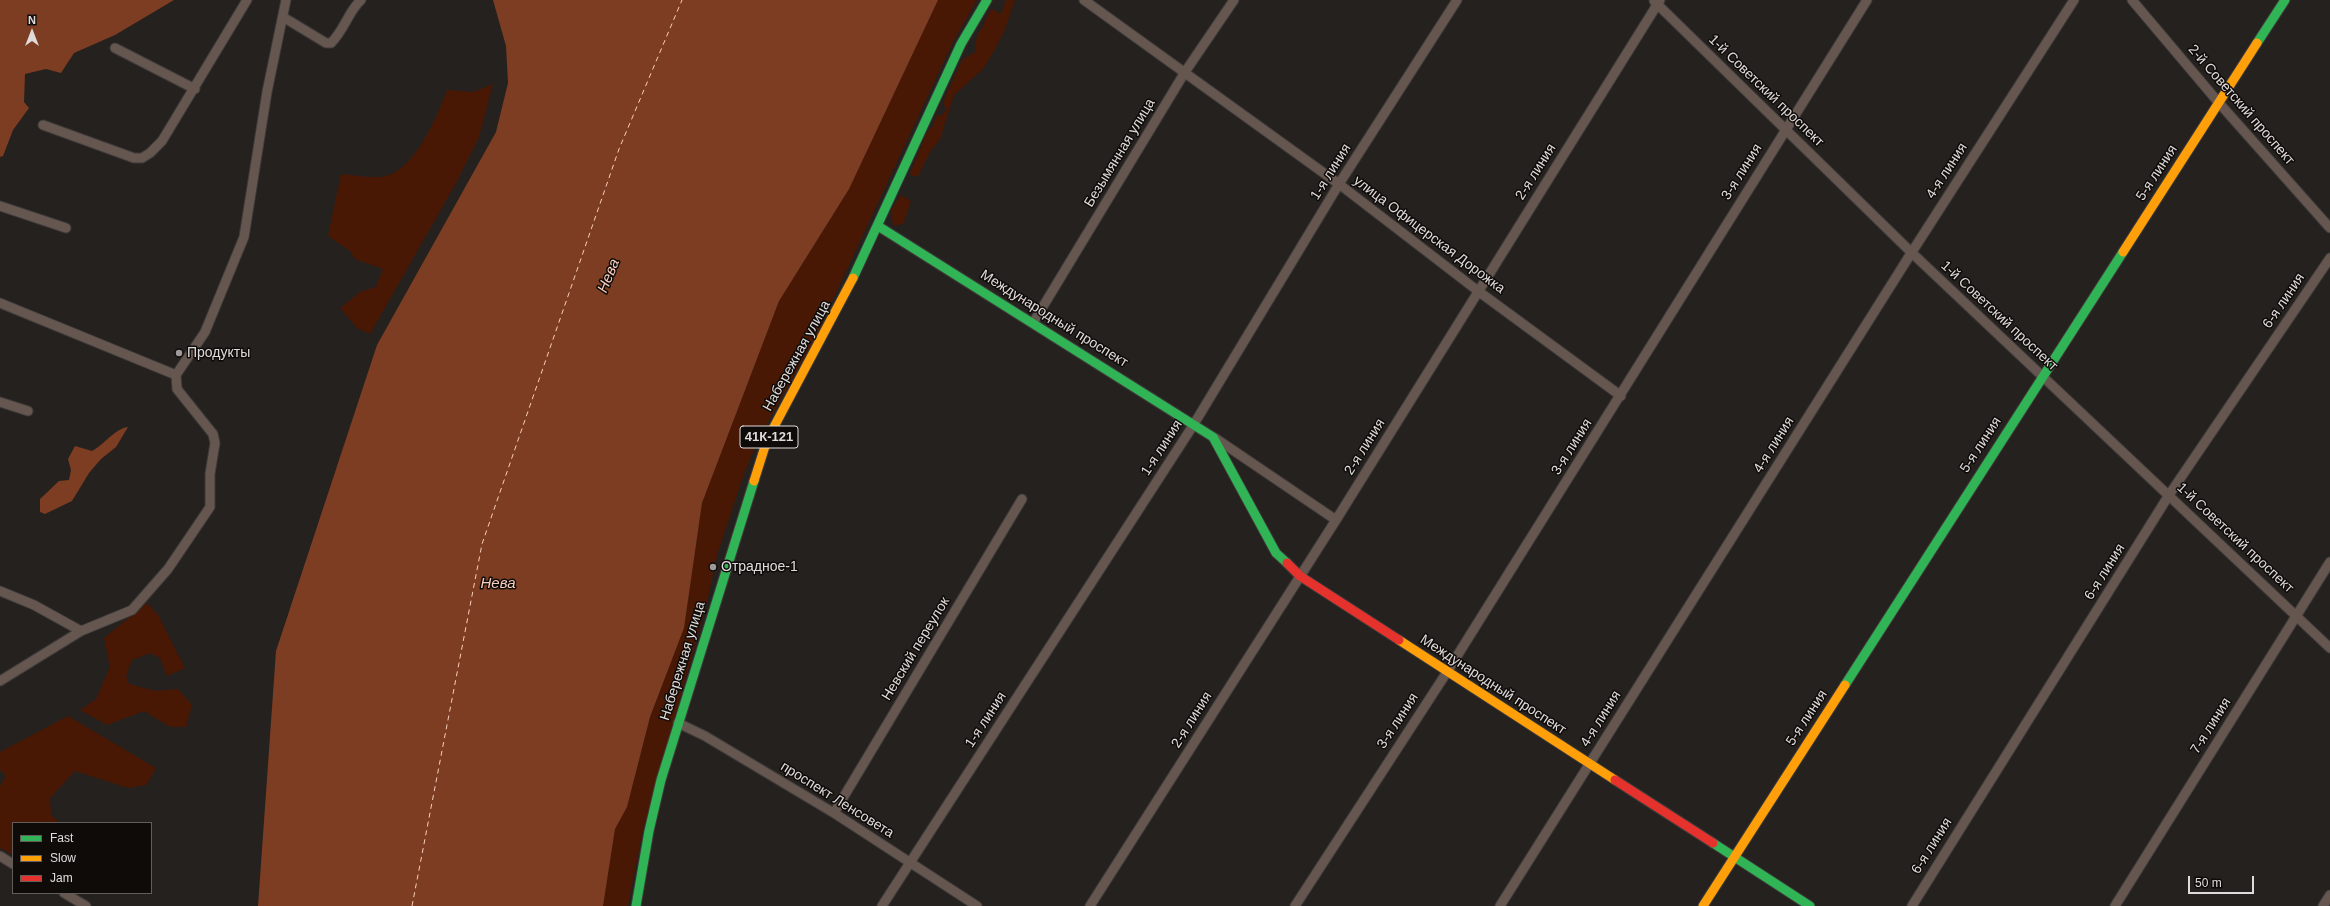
<!DOCTYPE html>
<meta charset="utf-8">
<style>
body{margin:0}
#map{position:relative;width:2330px;height:906px;overflow:hidden;background:#25211f;font-family:Helvetica,sans-serif}
canvas{display:block}
.legend{position:absolute;left:12px;top:822px;width:140px;height:72px;box-sizing:border-box;background:#0e0b09;border:1px solid #625e5d;margin:0;padding:5px 7px;list-style:none;font-size:12px;color:#e0dbda}
.legend li{display:flex;align-items:center;gap:8px;height:20px}
.legend b{width:20px;border:1px solid #625e5d}
.north{position:absolute;left:12px;top:12px;width:40px;height:40px;-webkit-text-stroke:3px #0e0b09;paint-order:stroke;rotate:0deg;font-size:11px;font-weight:700;line-height:16px;text-align:center;color:#e0dbda}
.north::after{content:'';display:block;margin:auto;width:14px;height:18px;background:#e0dbda;clip-path:polygon(50% 0,100% 100%,50% 72%,0 100%)}
.scale{position:absolute;left:2188px;top:876px;width:66px;height:18px;box-sizing:border-box;border:2px solid #e0dbda;border-top:0;padding-left:5px;font-size:12px;line-height:14px;white-space:nowrap;color:#e0dbda;-webkit-text-stroke:3px #0e0b09;paint-order:stroke}
</style>
<div id="map">
<canvas width="2330" height="906"></canvas>
<ul class="legend">
<li><b style="height:5px;background:#30b455"></b>Fast</li>
<li><b style="height:5px;background:#ff9f0a"></b>Slow</li>
<li><b style="height:5px;background:#e5322d"></b>Jam</li>
</ul>
<div class="north">N</div>
<div class="scale">50 m</div>
</div>
<script>
const ctx = document.querySelector('canvas').getContext('2d');
ctx.lineJoin = 'round';
function fillPath(path, color) {
  ctx.fillStyle = color;
  ctx.fill(path, 'evenodd');
}
function strokePath(path, color, width, dash) {
  ctx.strokeStyle = color;
  ctx.lineWidth = width;
  ctx.lineCap = dash ? 'butt' : 'round';
  ctx.setLineDash(dash || []);
  ctx.stroke(path);
}
function label(font, color, halo, rows, align = 'center') {
  ctx.font = font + ' Helvetica,sans-serif';
  ctx.lineWidth = 3;
  ctx.setLineDash([]);
  ctx.textBaseline = 'middle';
  ctx.strokeStyle = halo;
  ctx.fillStyle = color;
  for (const [text, x, y, turn = 0] of rows) {
    ctx.save();
    ctx.translate(x, y);
    ctx.rotate((+turn || 0) * Math.PI / 180);
    ctx.textAlign = isNaN(turn) ? turn : align;
    if (halo) ctx.strokeText(text, 0, 0);
    ctx.fillText(text, 0, 0);
    ctx.restore();
  }
}
fillPath(new Path2D(`
 M 938,0 L 977,0 L 953,42 L 815,338 L 759,438 L 744,474 L 718,552 L 705,610 L 643,830 L 628,906 L 603,906 L 615,829 L 627,807 L 650,717 L 684,628 L 702,503 L 779,301 L 849,189 Z
 M 1006,0 L 1015,0 L 1004,32 L 994,51 L 983,69 L 954,95 L 940,139 L 930,152 L 918,176 L 912,176 L 910,173 L 927,132 L 933,126 L 936,116 L 942,115 L 946,110 L 943,102 L 962,60 L 975,52 L 977,34 C 986,27 983,17 992,9 L 1001,14 Z
 M 493,84 L 479,137 L 456,183 L 370,334 L 357,328 L 340,308 L 360,292 L 376,287 L 383,269 L 355,259 L 350,251 L 328,236 L 341,174 C 353,175 368,178 381,177 C 414,173 437,117 447,90 L 473,92 Z
 M 901,195 L 911,201 L 903,224 L 893,226 L 891,210 Z
 M 147,603 L 158,615 L 185,668 L 167,676 L 160,658 L 150,653 L 132,660 L 126,676 L 129,684 L 156,691 L 178,689 L 192,705 L 186,727 L 170,727 L 144,711 L 107,725 L 80,710 L 96,699 L 110,667 L 104,638 Z
 M 68,716 L 156,768 L 146,785 L 128,788 L 75,771 L 50,798 L 51,815 L 60,823 L 13,823 L 13,855 L 0,848 L 0,786 L 6,776 L 0,770 L 0,752 Z`), '#491804');
fillPath(new Path2D(`
 M 0,0 L 174,0 L 115,35 L 74,53 L 61,73 L 46,69 L 25,74 L 24,102 L 29,108 L 13,130 L 3,156 L 0,157 Z
 M 493,0 L 938,0 L 849,189 L 779,301 L 702,503 L 684,628 L 650,717 L 627,807 L 615,829 L 603,906 L 258,906 L 276,651 L 377,345 L 496,132 L 508,83 L 506,46 Z
 M 128,427 L 116,447 L 101,459 L 89,473 L 72,501 L 45,514 L 40,512 L 40,499 L 59,481 L 69,480 L 71,470 L 68,459 L 75,446 L 92,451 C 104,445 114,429 128,427 Z`), '#7d3d22');
strokePath(new Path2D(`
 M 412,906 L 482,544 L 619,149 L 682,0`), '#f8cdbc', 1, [5, 4]);
const street = new Path2D(`
 M 1084,0 L 1339,184 L 1478,291 L 1621,396
 M 2132,0 L 2219,103 L 2330,228
 M 1654,1 L 1912,253 L 2330,648
 M 283,17 L 326,43 L 331,43 C 345,29 348,12 361,0
 M 115,48 L 195,89
 M 43,125 L 134,158 L 142,158 L 150,153 L 162,141 L 247,0
 M 0,206 L 66,228
 M 0,303 L 176,375
 M 1033,323 L 1185,72 L 1234,0
 M 0,402 L 28,411
 M 1215,438 L 1336,520
 M 0,591 L 34,605 L 81,631
 M 0,681 L 81,631 L 132,610 L 168,569 L 210,507 L 210,474 L 215,443 L 213,434 L 177,389 L 176,375 L 205,332 L 244,237 L 267,92 L 286,0
 M 678,723 L 705,736 L 834,813 L 977,906
 M 834,813 L 1022,499
 M 0,856 L 13,864
 M 64,893 L 86,906
 M 882,906 L 1194,424 L 1339,184 L 1457,0
 M 1090,906 L 1336,520 L 1660,0
 M 1295,906 L 1447,672 L 1867,0
 M 1500,906 L 1910,255 L 2074,0
 M 1912,906 L 2169,495 L 2330,258
 M 2115,906 L 2330,562
 M 2323,906 L 2330,895`);
const fast = new Path2D(`
 M 2257,43 L 2285,0
 M 878,226 L 1213,437 L 1276,553 L 1287,563
 M 853,278 L 961,44 L 987,0
 M 1845,685 L 2123,252
 M 1713,843 L 1810,906
 M 636,906 L 649,831 L 661,780 L 754,481`);
const slow = new Path2D(`
 M 2123,252 L 2257,43
 M 754,481 L 767,440 L 853,278
 M 1399,640 L 1615,780
 M 1703,906 L 1845,685`);
const jam = new Path2D(`
 M 1287,563 L 1300,576 L 1399,640
 M 1615,780 L 1713,843`);
strokePath(street, '#3e3b3a', 11);
strokePath(fast, '#3e3b3a', 11);
strokePath(slow, '#3e3b3a', 11);
strokePath(jam, '#3e3b3a', 11);
strokePath(street, '#655750', 9);
strokePath(fast, '#30b455', 9);
strokePath(slow, '#ff9f0a', 9);
strokePath(jam, '#e5322d', 9);
for (const [x, y, r, color] of [
 [179,353,4,"#9f9a99"],
 [713,567,4,"#9f9a99"]
]) {
  const dot = new Path2D();
  dot.arc(x, y, r, 0, 2 * Math.PI);
  ctx.fillStyle = color;
  ctx.fill(dot);
  strokePath(dot, '#0e0b09', 1.5);
}
for (const [x, y, w] of [
 [769,437,58]
]) {
  const box = new Path2D();
  box.roundRect(x - w / 2, y - 11, w, 22, 3);
  ctx.fillStyle = '#0e0b09';
  ctx.fill(box);
  strokePath(box, '#e0dbda', 1);
}
label('bold 13px', '#e0dbda', null, [
 ["41К-121",769,437]
]);
label('14px', '#e0dbda', '#0e0b09', [
 ["1-й Советский проспект",1766,91,44],
 ["2-й Советский проспект",2241,105,49],
 ["Безымянная улица",1120,153,-59],
 ["4-я линия",1947,171,-57],
 ["1-я линия",1331,172,-58],
 ["2-я линия",1536,172,-58],
 ["3-я линия",1742,172,-58],
 ["5-я линия",2157,173,-57],
 ["улица Офицерская Дорожка",1429,235,37],
 ["6-я линия",2284,301,-56],
 ["1-й Советский проспект",1999,316,43],
 ["Международный проспект",1054,319,32],
 ["Набережная улица",797,356,-61],
 ["4-я линия",1774,445,-58],
 ["5-я линия",1981,445,-57],
 ["2-я линия",1365,447,-58],
 ["3-я линия",1572,447,-58],
 ["1-я линия",1162,448,-57],
 ["1-й Советский проспект",2235,538,43],
 ["6-я линия",2105,572,-58],
 ["Невский переулок",916,649,-59],
 ["Набережная улица",683,661,-73],
 ["Международный проспект",1493,685,33],
 ["5-я линия",1807,718,-57],
 ["4-я линия",1601,719,-58],
 ["1-я линия",986,720,-57],
 ["2-я линия",1192,720,-58],
 ["3-я линия",1398,721,-57],
 ["7-я линия",2211,726,-58],
 ["проспект Ленсовета",837,800,32],
 ["6-я линия",1932,846,-58]
]);
label('14px', '#e0dbda', '#0e0b09', [
 ["Продукты",187,353],
 ["Отрадное-1",721,567]
], 'left');
label('italic 15px', '#f8cdbc', '#0e0b09', [
 ["Нева",609,276,-68],
 ["Нева",498,584]
]);
</script>
